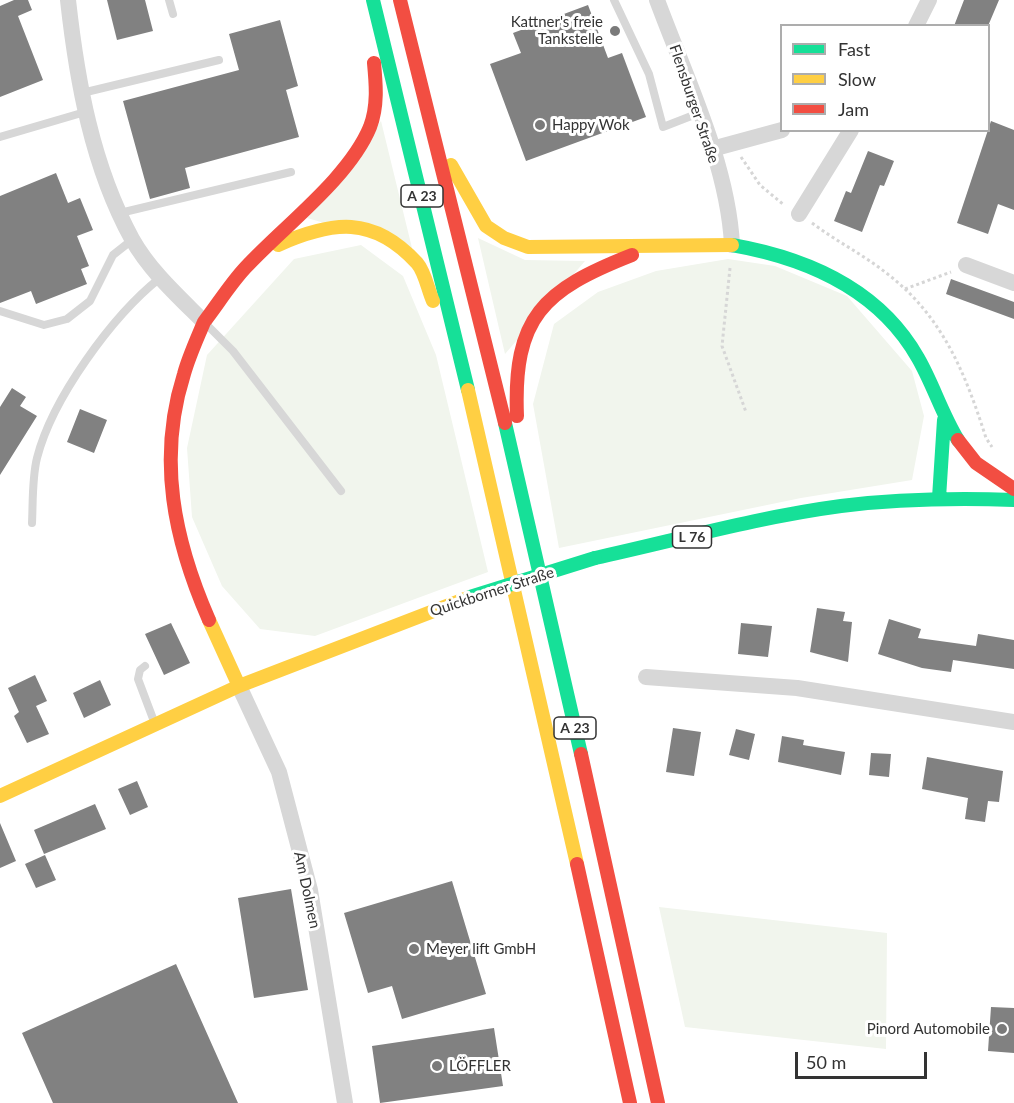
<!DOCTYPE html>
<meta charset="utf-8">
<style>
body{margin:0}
#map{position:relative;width:1014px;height:1103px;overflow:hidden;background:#fff;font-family:Lato,sans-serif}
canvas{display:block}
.legend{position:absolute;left:780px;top:24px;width:210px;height:108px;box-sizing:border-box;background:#fff;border:2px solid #adadad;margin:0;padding:8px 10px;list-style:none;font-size:18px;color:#333}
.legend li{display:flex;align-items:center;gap:12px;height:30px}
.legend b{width:30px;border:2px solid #adadad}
.scale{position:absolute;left:795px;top:1052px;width:132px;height:27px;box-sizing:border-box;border:3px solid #333;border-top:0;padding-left:8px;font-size:18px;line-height:21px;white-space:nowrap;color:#333;-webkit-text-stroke:4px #fff;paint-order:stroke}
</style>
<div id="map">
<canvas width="1014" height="1103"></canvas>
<ul class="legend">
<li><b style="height:8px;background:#16e098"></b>Fast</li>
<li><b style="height:8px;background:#ffcf43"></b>Slow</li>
<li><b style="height:8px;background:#f24e42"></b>Jam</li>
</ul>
<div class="scale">50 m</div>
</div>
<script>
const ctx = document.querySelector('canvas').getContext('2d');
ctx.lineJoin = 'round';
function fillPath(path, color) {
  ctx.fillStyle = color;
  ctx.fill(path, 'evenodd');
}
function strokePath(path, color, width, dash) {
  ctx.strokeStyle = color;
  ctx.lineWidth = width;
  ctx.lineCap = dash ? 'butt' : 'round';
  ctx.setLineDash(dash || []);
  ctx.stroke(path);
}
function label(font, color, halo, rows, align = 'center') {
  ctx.font = font + ' Lato,sans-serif';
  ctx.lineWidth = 6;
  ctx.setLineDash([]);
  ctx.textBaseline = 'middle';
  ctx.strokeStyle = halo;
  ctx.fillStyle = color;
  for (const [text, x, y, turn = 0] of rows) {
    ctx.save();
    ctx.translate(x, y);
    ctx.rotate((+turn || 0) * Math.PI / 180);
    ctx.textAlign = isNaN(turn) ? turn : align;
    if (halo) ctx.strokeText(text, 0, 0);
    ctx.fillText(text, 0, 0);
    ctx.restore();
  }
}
fillPath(new Path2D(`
 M 381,121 L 412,248 L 307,218 Z
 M 478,238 L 525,260 L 585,261 L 505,354 Z
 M 361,245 L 403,276 L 436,355 L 488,572 L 315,636 L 260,629 L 222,586 L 192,517 L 187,448 L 207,355 L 294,259 Z
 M 728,259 L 775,266 L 847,296 L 912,371 L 924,416 L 912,480 L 801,498 L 559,548 L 533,404 L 554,324 L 598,292 L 656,271 Z
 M 659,907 L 887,933 L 886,1049 L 685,1027 Z`), '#f1f5ed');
fillPath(new Path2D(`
 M 14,0 L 28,0 L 32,10 L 18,16 L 43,80 L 0,97 L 0,6 Z
 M 107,0 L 145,0 L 153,31 L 117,40 Z
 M 964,0 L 999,0 L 988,26 L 954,26 Z
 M 588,5 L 608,58 L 622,53 L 646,117 L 526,161 L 490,64 L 521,53 L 513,33 Z
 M 280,20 L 298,86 L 286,90 L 299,137 L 185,168 L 190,188 L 150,199 L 123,101 L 239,70 L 229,34 Z
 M 991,121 L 1014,130 L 1014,210 L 998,204 L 988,234 L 957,223 Z
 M 868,151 L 894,161 L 884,186 L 880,185 L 862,232 L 834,221 L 846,191 L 851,193 Z
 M 56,173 L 68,203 L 80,198 L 93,230 L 77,236 L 89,266 L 81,269 L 87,284 L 36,304 L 31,291 L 0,303 L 0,196 Z
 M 951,279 L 1014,302 L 1014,319 L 946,294 Z
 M 12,388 L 26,397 L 20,406 L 37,416 L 0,475 L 0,407 Z
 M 80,409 L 107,420 L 94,453 L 67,442 Z
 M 817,608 L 845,612 L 843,621 L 852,622 L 848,662 L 810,652 Z
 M 889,619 L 921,629 L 918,638 L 976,646 L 978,634 L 1014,640 L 1014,669 L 953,660 L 951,672 L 922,668 L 878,654 Z
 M 171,623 L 190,663 L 164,675 L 145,634 Z
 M 741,623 L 772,626 L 768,657 L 738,654 Z
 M 35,675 L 47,701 L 36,706 L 49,734 L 27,743 L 14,716 L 19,712 L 8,688 Z
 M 100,680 L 111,705 L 84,718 L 73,693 Z
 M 673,728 L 701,732 L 694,776 L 666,772 Z
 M 736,729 L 755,734 L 749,760 L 729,755 Z
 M 782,736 L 804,740 L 803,745 L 845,752 L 841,775 L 778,762 Z
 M 871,753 L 891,754 L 889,777 L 869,775 Z
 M 927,757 L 1003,771 L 999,802 L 988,801 L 985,822 L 965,819 L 968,798 L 922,789 Z
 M 137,781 L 148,807 L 130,815 L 118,789 Z
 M 95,804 L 106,829 L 44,854 L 34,830 Z
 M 0,823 L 16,861 L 0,868 Z
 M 45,855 L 56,880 L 36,888 L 25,864 Z
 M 452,881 L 486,994 L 402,1019 L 392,986 L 368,993 L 344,913 Z
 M 291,889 L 308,990 L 254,998 L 238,898 Z
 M 176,964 L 238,1103 L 53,1103 L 22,1033 Z
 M 991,1007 L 1014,1008 L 1014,1053 L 988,1051 Z
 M 494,1028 L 503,1086 L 380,1103 L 372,1046 Z`), '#818181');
strokePath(new Path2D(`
 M 741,157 L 760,185 L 784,205
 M 812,223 C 836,241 862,254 885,272 C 942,315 965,372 986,438 L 992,447
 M 730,268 L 722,346 L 746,412
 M 905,289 L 951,272`), '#d6d6d6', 3, [3, 3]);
strokePath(new Path2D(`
 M 169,0 L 173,14
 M 614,0 L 649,74 L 663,127 L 699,113
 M 82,93 L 219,60
 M 0,137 L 85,112
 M 120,213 L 291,172
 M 0,311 L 44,325 L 67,319 L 90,301 L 113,255 L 132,240
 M 208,326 L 233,351 L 341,491
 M 32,523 C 33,502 32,478 37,458 C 52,399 112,316 160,278
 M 145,666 L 140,670 L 138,679 L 155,724`), '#d7d7d7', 8);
strokePath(new Path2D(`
 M 68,0 C 77,81 92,166 132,239 C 150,271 178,296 204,322
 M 657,0 C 685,76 728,164 732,245
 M 916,26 L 929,0
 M 712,149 L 782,130
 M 799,214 L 851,130
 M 966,265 L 1014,283
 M 646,677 L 797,688 L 1014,722
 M 239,686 L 279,772 L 310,890 L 345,1103`), '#d7d7d7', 16);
strokePath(new Path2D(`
 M 373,0 L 468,390
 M 732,245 C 806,258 879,289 918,358 C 933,384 942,414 958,440
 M 505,423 L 581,754
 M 939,498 L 944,420
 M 595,558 C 677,540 758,517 841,506 C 898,499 956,498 1014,500`), '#16e098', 14);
strokePath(new Path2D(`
 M 451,165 L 486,226 L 504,238 L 528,247 L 732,245
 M 278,245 C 332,221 373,215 417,263 C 425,272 428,290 433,301
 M 468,390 L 577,864
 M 209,620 L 239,686 L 470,597
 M 0,796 L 239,686`), '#ffcf43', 14);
strokePath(new Path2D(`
 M 400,0 L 505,423
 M 204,322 C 197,339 189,356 184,374 C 157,459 174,540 209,620
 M 204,322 C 218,304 230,284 246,267 C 284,226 349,178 370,127 C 378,106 376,84 374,63
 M 517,416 C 513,317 543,290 632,255
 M 958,440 L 976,463 L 1014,489
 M 581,754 L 658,1103
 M 577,864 L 630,1103`), '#f24e42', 14);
strokePath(new Path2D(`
 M 470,597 L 595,558`), '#16e098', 14);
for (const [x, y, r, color] of [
 [615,31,6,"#7a7a7a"],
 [540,125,6,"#7a7a7a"],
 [414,949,6,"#7a7a7a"],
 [1002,1029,6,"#7a7a7a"],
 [437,1066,6,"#7a7a7a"]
]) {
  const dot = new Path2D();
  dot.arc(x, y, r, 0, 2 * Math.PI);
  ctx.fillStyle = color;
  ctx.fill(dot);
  strokePath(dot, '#fff', 2);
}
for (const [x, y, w] of [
 [422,196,42],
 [692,537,39],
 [575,728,42]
]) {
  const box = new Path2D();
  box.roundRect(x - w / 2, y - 11, w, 22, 4.5);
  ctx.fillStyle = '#fff';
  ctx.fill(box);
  strokePath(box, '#333', 1.5);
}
label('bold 14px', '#333', null, [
 ["A 23",422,196],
 ["L 76",692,537],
 ["A 23",575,728]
]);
label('15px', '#333', '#fff', [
 ["Kattner's freie",603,22,"right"],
 ["Tankstelle",603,39,"right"],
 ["Happy Wok",552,125],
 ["Meyer lift GmbH",426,949],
 ["Pinord Automobile",990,1029,"right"],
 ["LÖFFLER",449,1066]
], 'left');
label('15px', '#333', '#fff', [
 ["Flensburger Straße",694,104,71],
 ["Quickborner Straße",492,592,-18],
 ["Am Dolmen",307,890,78]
]);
</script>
